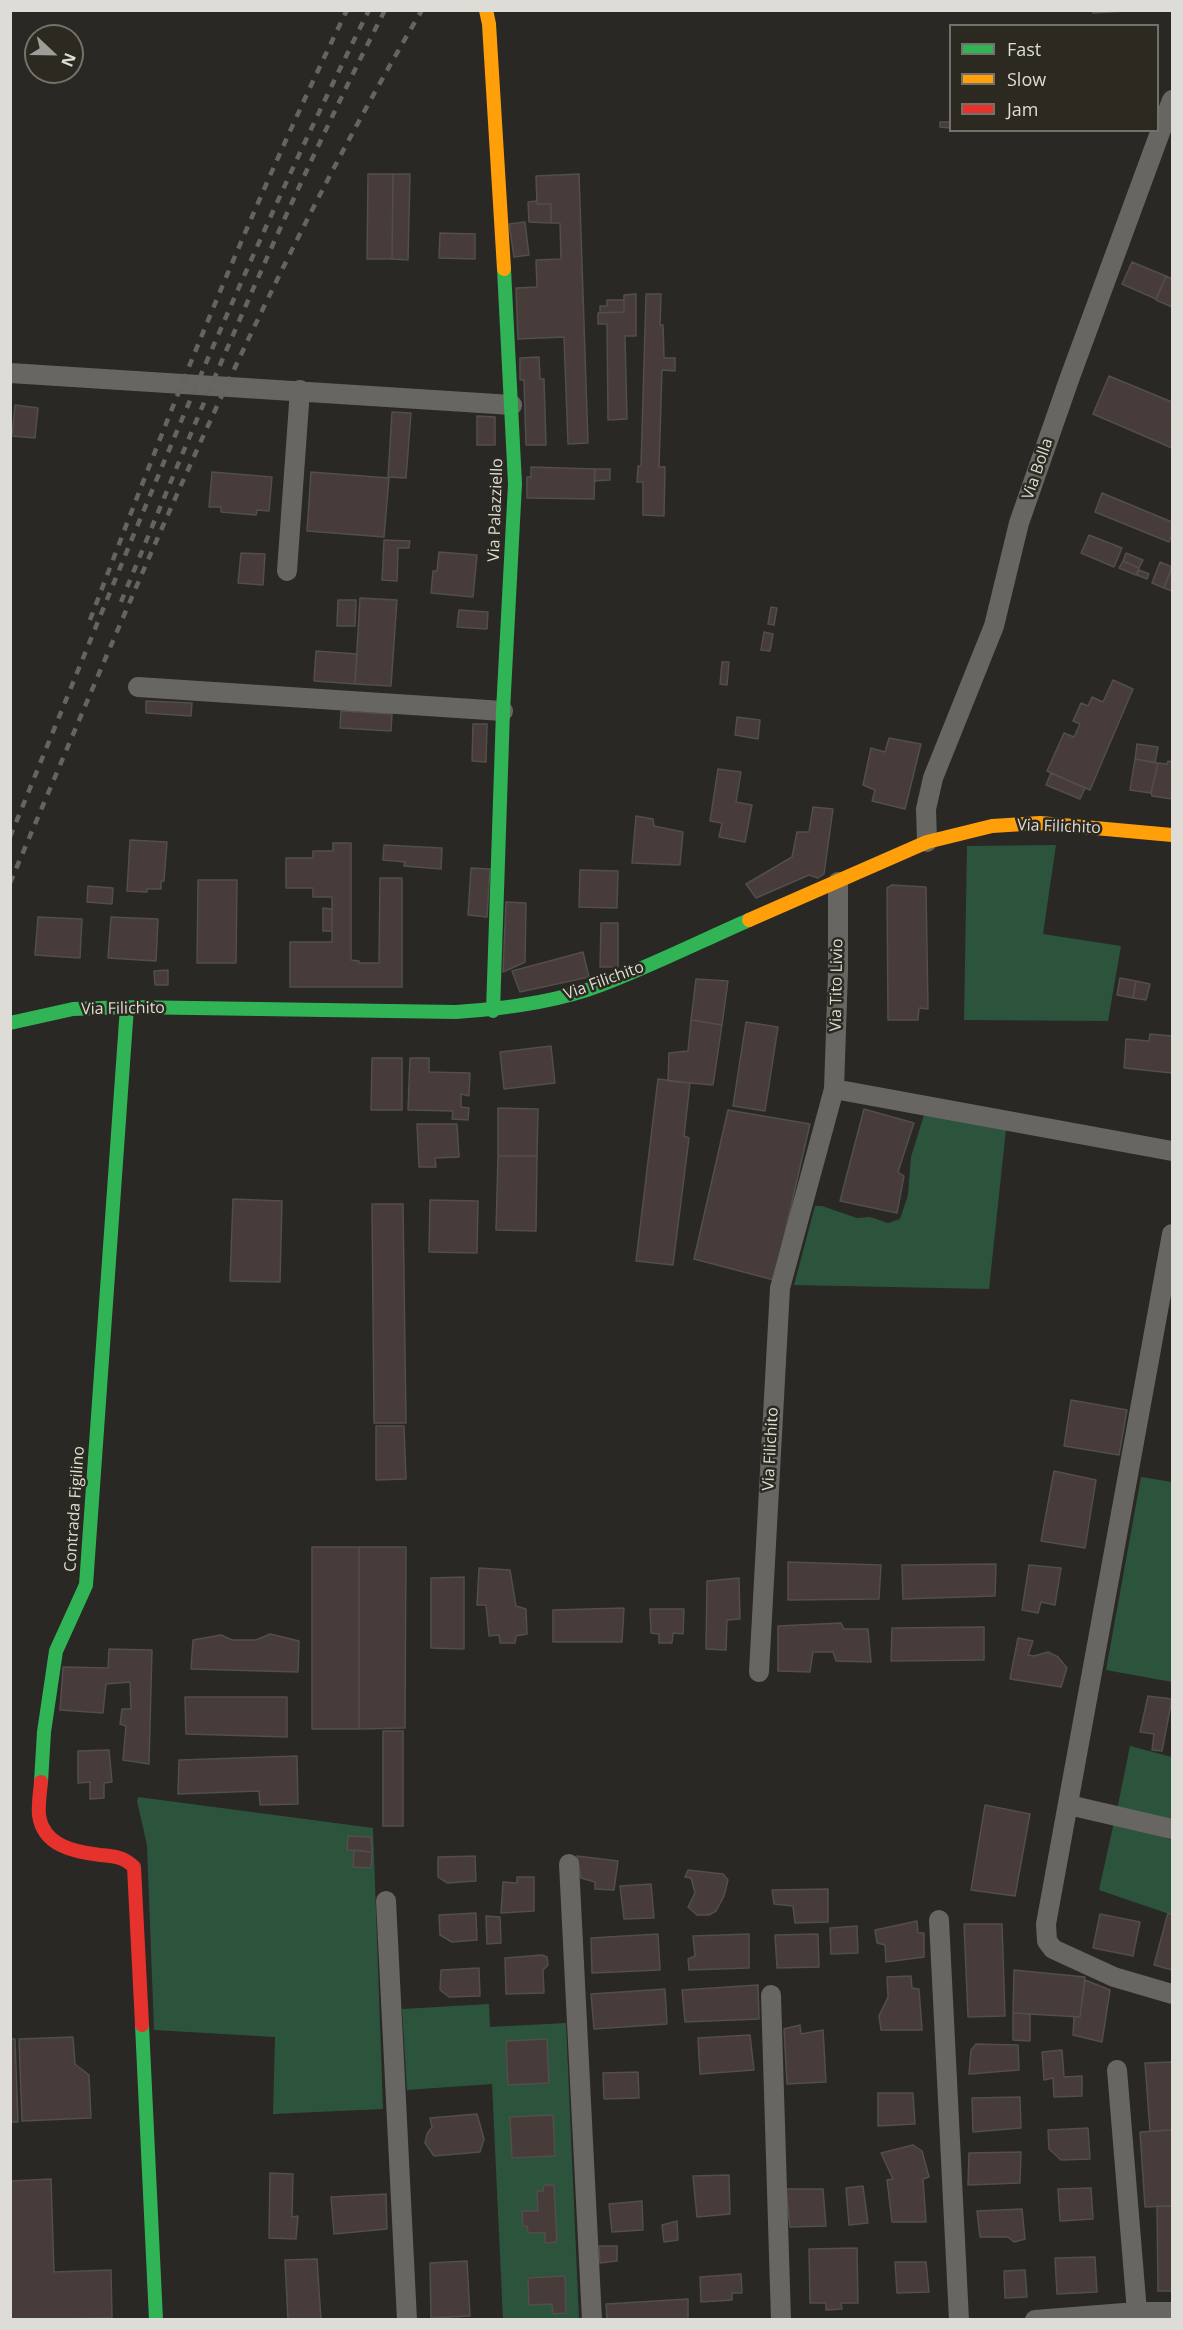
<!DOCTYPE html>
<style>
body{margin:0}
#map{position:relative;width:1183px;height:2330px;overflow:hidden;background:#292824;font-family:"Open Sans",sans-serif}
canvas{display:block}
.frame{position:absolute;inset:0;border:12px solid #dedcd7;pointer-events:none}
.legend{position:absolute;left:949px;top:24px;width:210px;height:108px;box-sizing:border-box;background:#2c2921;border:2px solid #73716a;margin:0;padding:8px 10px;list-style:none;font-size:18px;color:#dedcd7}
.legend li{display:flex;align-items:center;gap:12px;height:30px}
.legend b{width:30px;border:2px solid #73716a}
.north{position:absolute;left:24px;top:24px;width:60px;height:60px;box-sizing:border-box;background:#2c2921;border:2px solid #73716a;border-radius:50%;rotate:112deg;font-size:16px;font-weight:700;line-height:24px;text-align:center;color:#dedcd7}
.north::after{content:'';display:block;margin:auto;width:21px;height:27px;background:#9f9d98;clip-path:polygon(50% 0,100% 100%,50% 72%,0 100%)}
</style>
<div id="map">
<canvas width="1183" height="2330"></canvas>
<div class="frame"></div>
<ul class="legend">
<li><b style="height:8px;background:#30b455"></b>Fast</li>
<li><b style="height:8px;background:#ff9f0a"></b>Slow</li>
<li><b style="height:8px;background:#e5322d"></b>Jam</li>
</ul>
<div class="north">N</div>
</div>
<script>
const ctx = document.querySelector('canvas').getContext('2d');
ctx.lineJoin = 'round';
function fillPath(path, color) {
  ctx.fillStyle = color;
  ctx.fill(path, 'evenodd');
}
function strokePath(path, color, width, dash) {
  ctx.strokeStyle = color;
  ctx.lineWidth = width;
  ctx.lineCap = dash ? 'butt' : 'round';
  ctx.setLineDash(dash || []);
  ctx.stroke(path);
}
function label(font, color, halo, rows, align = 'center') {
  ctx.font = font + ' "Open Sans",sans-serif';
  ctx.lineWidth = 5;
  ctx.setLineDash([]);
  ctx.textBaseline = 'middle';
  ctx.strokeStyle = halo;
  ctx.fillStyle = color;
  for (const [text, x, y, turn = 0] of rows) {
    ctx.save();
    ctx.translate(x, y);
    ctx.rotate((+turn || 0) * Math.PI / 180);
    ctx.textAlign = isNaN(turn) ? turn : align;
    if (halo) ctx.strokeText(text, 0, 0);
    ctx.fillText(text, 0, 0);
    ctx.restore();
  }
}
fillPath(new Path2D(`
 M 1056,845 L 1043,934 L 1121,946 L 1108,1021 L 964,1020 L 967,846 Z
 M 924,1115 L 1006,1129 L 989,1289 L 794,1285 L 815,1206 L 822,1206 L 857,1218 L 870,1217 L 888,1223 L 900,1219 L 908,1195 L 911,1157 Z
 M 1141,1477 L 1172,1482 L 1172,1682 L 1106,1670 Z
 M 1130,1746 L 1172,1757 L 1172,1821 L 1117,1810 Z
 M 138,1797 L 373,1828 L 383,2109 L 273,2114 L 275,2037 L 154,2030 L 147,1845 L 137,1801 Z
 M 1114,1822 L 1172,1840 L 1172,1915 L 1099,1890 Z
 M 489,2004 L 490,2027 L 566,2023 L 579,2319 L 503,2319 L 492,2084 L 407,2090 L 402,2009 Z`), '#2c543d');
const building = new Path2D(`
 M 1093,10 L 1127,10 L 1127,11 L 1093,13 Z
 M 940,122 L 950,122 L 950,128 L 940,127 Z
 M 368,174 L 393,174 L 392,259 L 367,259 Z
 M 393,174 L 410,174 L 408,260 L 392,259 Z
 M 579,174 L 588,443 L 568,444 L 564,337 L 518,339 L 516,288 L 537,287 L 536,260 L 561,259 L 560,223 L 551,223 L 551,204 L 537,204 L 536,176 Z
 M 537,201 L 537,204 L 551,204 L 551,223 L 529,222 L 528,202 Z
 M 525,222 L 529,255 L 514,257 L 509,224 Z
 M 440,233 L 475,234 L 475,259 L 439,258 Z
 M 1132,262 L 1166,276 L 1156,299 L 1122,284 Z
 M 1166,276 L 1172,279 L 1172,307 L 1156,300 Z
 M 636,294 L 636,336 L 625,336 L 627,419 L 608,420 L 607,324 L 598,324 L 598,313 L 624,312 L 624,295 Z
 M 646,294 L 661,294 L 660,325 L 663,325 L 664,358 L 675,358 L 675,371 L 662,370 L 659,467 L 665,467 L 664,516 L 643,515 L 643,482 L 637,482 L 638,466 L 641,466 Z
 M 607,300 L 624,300 L 624,312 L 600,313 L 600,306 L 607,306 Z
 M 539,357 L 540,379 L 544,379 L 546,445 L 526,445 L 524,380 L 520,380 L 520,358 Z
 M 1109,376 L 1172,402 L 1172,448 L 1093,414 Z
 M 15,405 L 38,408 L 35,438 L 12,436 Z
 M 392,412 L 411,413 L 406,478 L 388,477 Z
 M 477,416 L 495,417 L 495,445 L 477,445 Z
 M 531,467 L 595,469 L 594,499 L 527,498 L 527,477 L 531,477 Z
 M 595,469 L 610,469 L 610,480 L 594,481 Z
 M 212,472 L 272,477 L 269,511 L 257,510 L 256,515 L 221,512 L 221,507 L 209,507 Z
 M 311,472 L 389,478 L 384,537 L 307,531 Z
 M 1102,493 L 1172,522 L 1172,534 L 1169,542 L 1095,512 Z
 M 1089,535 L 1122,548 L 1114,567 L 1081,553 Z
 M 384,540 L 410,541 L 409,548 L 398,548 L 397,581 L 382,580 Z
 M 439,552 L 477,555 L 473,597 L 431,593 L 433,571 L 437,571 Z
 M 241,553 L 265,554 L 263,585 L 238,583 Z
 M 1126,553 L 1143,560 L 1139,568 L 1123,561 Z
 M 1123,561 L 1139,568 L 1136,575 L 1119,568 Z
 M 1160,562 L 1172,567 L 1164,588 L 1152,583 Z
 M 1172,566 L 1172,591 L 1164,588 Z
 M 1139,570 L 1149,574 L 1147,579 L 1137,575 Z
 M 360,598 L 397,600 L 391,686 L 355,684 Z
 M 338,600 L 356,600 L 355,626 L 337,626 Z
 M 771,607 L 777,608 L 774,625 L 768,624 Z
 M 459,610 L 488,612 L 487,629 L 457,627 Z
 M 764,632 L 773,634 L 770,651 L 761,650 Z
 M 316,651 L 357,654 L 355,684 L 314,681 Z
 M 722,662 L 729,662 L 727,685 L 720,684 Z
 M 1113,680 L 1133,689 L 1090,790 L 1047,771 L 1064,733 L 1074,737 L 1080,724 L 1073,721 L 1081,703 L 1088,706 L 1092,697 L 1103,702 Z
 M 146,701 L 192,703 L 191,716 L 146,713 Z
 M 341,711 L 392,714 L 391,731 L 340,728 Z
 M 737,717 L 760,720 L 758,739 L 735,735 Z
 M 473,724 L 487,724 L 486,762 L 472,761 Z
 M 889,738 L 921,744 L 905,809 L 872,801 L 875,790 L 863,785 L 871,748 L 885,752 Z
 M 1137,744 L 1158,747 L 1155,763 L 1135,759 Z
 M 1135,759 L 1158,763 L 1151,793 L 1130,790 Z
 M 1168,761 L 1172,762 L 1172,799 L 1152,796 L 1151,793 L 1158,763 L 1167,764 Z
 M 718,769 L 741,772 L 736,802 L 752,805 L 745,842 L 719,837 L 722,823 L 710,821 Z
 M 1051,773 L 1085,788 L 1080,799 L 1046,785 Z
 M 813,807 L 833,809 L 824,874 L 818,878 L 809,875 L 756,898 L 746,884 L 792,857 L 797,832 L 809,832 Z
 M 636,816 L 653,819 L 654,826 L 683,832 L 680,865 L 632,863 Z
 M 130,840 L 167,842 L 164,881 L 161,881 L 161,889 L 147,889 L 147,892 L 127,891 Z
 M 333,843 L 351,843 L 351,960 L 359,961 L 359,963 L 379,963 L 380,878 L 402,878 L 402,987 L 290,987 L 290,942 L 332,942 L 332,897 L 313,897 L 313,888 L 286,888 L 286,858 L 313,858 L 313,851 L 333,851 Z
 M 384,845 L 442,848 L 441,869 L 404,866 L 405,862 L 383,860 Z
 M 471,868 L 490,869 L 487,917 L 468,915 Z
 M 580,870 L 618,871 L 617,908 L 579,907 Z
 M 198,880 L 237,880 L 236,963 L 197,963 Z
 M 892,885 L 926,887 L 928,1009 L 919,1008 L 918,1020 L 888,1020 L 887,888 Z
 M 88,886 L 113,888 L 112,904 L 87,902 Z
 M 506,902 L 526,903 L 525,962 L 503,972 Z
 M 323,908 L 332,909 L 332,931 L 323,931 Z
 M 38,917 L 82,919 L 80,958 L 35,955 Z
 M 111,917 L 158,919 L 156,961 L 108,958 Z
 M 601,923 L 618,923 L 618,967 L 600,967 Z
 M 583,952 L 589,977 L 520,992 L 512,971 Z
 M 168,970 L 168,985 L 155,985 L 154,971 Z
 M 1120,978 L 1136,981 L 1133,998 L 1117,995 Z
 M 696,979 L 728,981 L 722,1025 L 691,1020 Z
 M 1136,981 L 1150,984 L 1146,1000 L 1133,998 Z
 M 691,1020 L 722,1025 L 713,1085 L 668,1081 L 669,1053 L 688,1051 Z
 M 746,1022 L 778,1027 L 765,1111 L 733,1106 Z
 M 1150,1034 L 1172,1036 L 1172,1073 L 1124,1068 L 1126,1039 L 1149,1041 Z
 M 551,1046 L 555,1083 L 504,1089 L 500,1052 Z
 M 372,1058 L 402,1058 L 402,1110 L 371,1110 Z
 M 410,1058 L 429,1058 L 429,1072 L 470,1073 L 469,1096 L 461,1094 L 461,1107 L 469,1108 L 468,1120 L 452,1119 L 453,1111 L 408,1110 Z
 M 658,1079 L 690,1083 L 684,1136 L 689,1138 L 673,1265 L 636,1261 Z
 M 498,1108 L 538,1109 L 537,1156 L 498,1156 Z
 M 864,1109 L 914,1123 L 898,1172 L 904,1176 L 897,1213 L 840,1201 Z
 M 728,1110 L 810,1124 L 774,1280 L 694,1259 Z
 M 417,1124 L 457,1124 L 459,1157 L 435,1158 L 436,1167 L 419,1167 Z
 M 498,1156 L 537,1156 L 536,1231 L 496,1230 Z
 M 233,1199 L 282,1201 L 280,1282 L 230,1281 Z
 M 430,1200 L 478,1201 L 477,1253 L 429,1252 Z
 M 372,1204 L 403,1204 L 406,1423 L 374,1423 Z
 M 1071,1400 L 1127,1410 L 1119,1455 L 1064,1446 Z
 M 376,1426 L 404,1426 L 406,1479 L 376,1480 Z
 M 1054,1471 L 1096,1480 L 1085,1548 L 1041,1541 Z
 M 312,1547 L 359,1547 L 359,1729 L 312,1729 Z
 M 359,1547 L 406,1547 L 405,1728 L 359,1729 Z
 M 788,1562 L 881,1565 L 879,1599 L 788,1600 Z
 M 996,1564 L 995,1596 L 903,1599 L 902,1565 Z
 M 1029,1565 L 1061,1568 L 1055,1605 L 1041,1602 L 1038,1613 L 1022,1610 Z
 M 479,1568 L 510,1570 L 516,1606 L 526,1609 L 527,1634 L 516,1636 L 515,1643 L 500,1643 L 499,1635 L 489,1636 L 486,1605 L 477,1605 Z
 M 464,1577 L 464,1649 L 431,1648 L 431,1578 Z
 M 739,1578 L 740,1619 L 727,1620 L 726,1650 L 706,1649 L 707,1581 Z
 M 624,1608 L 622,1642 L 553,1642 L 553,1610 Z
 M 650,1609 L 684,1609 L 683,1634 L 673,1633 L 672,1643 L 659,1643 L 659,1634 L 651,1633 Z
 M 841,1623 L 844,1629 L 868,1629 L 871,1662 L 836,1661 L 833,1652 L 813,1652 L 810,1672 L 778,1671 L 778,1626 Z
 M 984,1627 L 984,1660 L 891,1661 L 892,1628 Z
 M 270,1634 L 299,1641 L 298,1672 L 191,1669 L 193,1640 L 221,1635 L 232,1640 L 256,1640 Z
 M 1018,1638 L 1033,1641 L 1028,1655 L 1034,1656 L 1048,1652 L 1058,1657 L 1067,1668 L 1061,1687 L 1010,1679 Z
 M 109,1649 L 152,1650 L 149,1764 L 123,1760 L 126,1726 L 120,1724 L 122,1709 L 131,1709 L 130,1682 L 106,1684 L 103,1713 L 60,1710 L 63,1667 L 108,1668 Z
 M 1148,1696 L 1172,1699 L 1162,1751 L 1152,1750 L 1154,1734 L 1140,1732 Z
 M 185,1697 L 287,1697 L 287,1737 L 186,1734 Z
 M 383,1731 L 403,1731 L 403,1826 L 383,1826 Z
 M 109,1750 L 112,1782 L 104,1783 L 104,1798 L 90,1799 L 90,1782 L 78,1783 L 78,1751 Z
 M 297,1756 L 298,1804 L 260,1805 L 259,1791 L 178,1794 L 179,1760 Z
 M 985,1805 L 1030,1814 L 1015,1896 L 971,1890 Z
 M 348,1836 L 371,1837 L 372,1852 L 347,1850 Z
 M 354,1850 L 372,1852 L 371,1868 L 353,1867 Z
 M 475,1856 L 476,1881 L 447,1883 L 438,1877 L 438,1857 Z
 M 577,1856 L 618,1861 L 614,1890 L 595,1889 L 595,1882 L 581,1878 Z
 M 688,1870 L 723,1874 L 728,1880 L 724,1896 L 716,1911 L 709,1915 L 697,1915 L 688,1907 L 695,1893 L 691,1878 L 685,1877 Z
 M 517,1877 L 534,1877 L 534,1911 L 501,1913 L 503,1882 L 517,1883 Z
 M 651,1884 L 654,1918 L 624,1919 L 620,1886 Z
 M 828,1889 L 828,1922 L 795,1923 L 793,1906 L 774,1904 L 772,1890 Z
 M 476,1913 L 477,1940 L 452,1942 L 440,1935 L 439,1915 Z
 M 1168,1913 L 1172,1915 L 1172,1970 L 1154,1965 Z
 M 1100,1914 L 1140,1922 L 1133,1956 L 1093,1948 Z
 M 486,1916 L 500,1917 L 501,1943 L 487,1944 Z
 M 917,1921 L 918,1933 L 924,1933 L 924,1957 L 886,1962 L 885,1945 L 877,1943 L 875,1930 Z
 M 964,1924 L 1002,1924 L 1005,2016 L 968,2017 Z
 M 857,1926 L 858,1953 L 831,1954 L 830,1928 Z
 M 658,1934 L 660,1970 L 592,1973 L 591,1938 Z
 M 749,1934 L 749,1968 L 689,1970 L 688,1959 L 695,1956 L 693,1936 Z
 M 818,1934 L 819,1967 L 777,1968 L 775,1935 Z
 M 542,1955 L 547,1957 L 548,1965 L 543,1970 L 544,1993 L 506,1994 L 505,1958 Z
 M 479,1968 L 480,1996 L 449,1997 L 440,1990 L 441,1970 Z
 M 1014,1970 L 1085,1977 L 1080,2017 L 1013,2013 Z
 M 911,1976 L 912,1988 L 919,1989 L 922,2030 L 881,2030 L 879,2016 L 888,1997 L 887,1977 Z
 M 1085,1980 L 1110,1990 L 1102,2042 L 1073,2035 L 1074,2017 L 1080,2017 Z
 M 758,1985 L 759,2019 L 685,2022 L 682,1990 Z
 M 665,1989 L 667,2024 L 594,2029 L 591,1994 Z
 M 1013,2013 L 1030,2014 L 1030,2041 L 1013,2040 Z
 M 800,2025 L 801,2034 L 823,2030 L 826,2082 L 787,2084 L 784,2029 Z
 M 750,2035 L 754,2070 L 700,2074 L 698,2038 Z
 M 73,2037 L 75,2064 L 89,2075 L 91,2118 L 22,2121 L 19,2039 Z
 M 10,2039 L 15,2039 L 18,2122 L 10,2122 Z
 M 547,2039 L 549,2083 L 508,2085 L 506,2041 Z
 M 976,2044 L 1018,2045 L 1019,2070 L 969,2074 L 971,2050 Z
 M 1062,2050 L 1064,2077 L 1082,2076 L 1082,2096 L 1054,2097 L 1053,2078 L 1044,2080 L 1042,2052 Z
 M 1172,2062 L 1172,2130 L 1150,2131 L 1145,2063 Z
 M 638,2072 L 639,2098 L 604,2099 L 603,2073 Z
 M 878,2093 L 913,2093 L 915,2124 L 878,2126 Z
 M 1020,2097 L 1021,2128 L 973,2132 L 972,2098 Z
 M 477,2114 L 484,2139 L 480,2152 L 434,2156 L 425,2143 L 427,2134 L 432,2127 L 430,2118 Z
 M 553,2115 L 555,2156 L 512,2158 L 510,2117 Z
 M 1088,2128 L 1090,2159 L 1061,2160 L 1049,2149 L 1048,2130 Z
 M 1172,2130 L 1172,2206 L 1145,2207 L 1140,2132 Z
 M 913,2145 L 922,2151 L 929,2177 L 923,2179 L 926,2222 L 892,2222 L 887,2180 L 893,2179 L 881,2153 Z
 M 1021,2152 L 1020,2183 L 968,2185 L 969,2153 Z
 M 270,2173 L 293,2174 L 292,2217 L 298,2216 L 296,2239 L 269,2238 Z
 M 729,2175 L 730,2214 L 697,2217 L 693,2176 Z
 M 51,2179 L 54,2272 L 111,2270 L 112,2318 L 10,2320 L 10,2181 Z
 M 544,2185 L 554,2185 L 557,2242 L 545,2243 L 545,2233 L 528,2233 L 527,2226 L 523,2226 L 522,2211 L 538,2211 L 537,2191 L 543,2191 Z
 M 863,2186 L 868,2223 L 849,2225 L 846,2188 Z
 M 1091,2188 L 1093,2219 L 1060,2221 L 1058,2189 Z
 M 786,2189 L 823,2189 L 826,2226 L 790,2227 Z
 M 386,2194 L 387,2229 L 334,2234 L 331,2197 Z
 M 642,2201 L 643,2230 L 612,2232 L 609,2204 Z
 M 1157,2206 L 1172,2206 L 1172,2291 L 1158,2291 Z
 M 1022,2209 L 1025,2239 L 1014,2242 L 1008,2237 L 980,2237 L 977,2211 Z
 M 677,2221 L 678,2240 L 664,2242 L 662,2225 Z
 M 599,2246 L 617,2246 L 617,2261 L 600,2263 Z
 M 857,2248 L 858,2303 L 841,2303 L 842,2309 L 826,2310 L 826,2303 L 810,2303 L 809,2249 Z
 M 1095,2257 L 1097,2292 L 1057,2294 L 1055,2258 Z
 M 317,2259 L 321,2320 L 288,2320 L 285,2260 Z
 M 467,2261 L 470,2316 L 431,2318 L 430,2263 Z
 M 895,2262 L 926,2262 L 929,2292 L 897,2293 Z
 M 1025,2270 L 1027,2297 L 1005,2298 L 1004,2271 Z
 M 741,2274 L 742,2293 L 732,2293 L 732,2300 L 701,2302 L 700,2277 Z
 M 565,2276 L 566,2313 L 553,2314 L 552,2304 L 529,2305 L 528,2278 Z
 M 688,2299 L 688,2320 L 607,2320 L 606,2304 Z`);
fillPath(building, '#473c3a');
strokePath(building, '#514e4c', 1.5);
strokePath(new Path2D(`
 M 10,373 L 512,405
 M 287,571 L 300,390
 M 138,687 L 503,711
 M 927,842 L 926,809 L 933,778 L 994,626 L 1019,523 L 1070,377 L 1172,100
 M 834,1089 L 1172,1151
 M 1172,1234 L 1046,1924 L 1047,1941 L 1053,1949 L 1114,1977 L 1172,1994
 M 759,1672 L 780,1288 L 834,1089 L 838,971 L 838,882
 M 1069,1805 L 1172,1829
 M 569,1864 L 592,2320
 M 386,1901 L 407,2320
 M 939,1920 L 959,2320
 M 771,1995 L 781,2320
 M 1117,2070 L 1137,2312
 M 1035,2320 L 1137,2312 L 1172,2312`), '#676662', 20);
strokePath(new Path2D(`
 M 493,1011 L 503,711 L 515,484 L 504,269
 M 10,1023 L 73,1009 L 127,1007 L 456,1012 C 502,1009 557,1002 601,985 C 651,966 699,942 749,920
 M 41,1782 L 44,1732 L 56,1651 L 86,1585 L 127,1007
 M 142,2025 L 156,2320`), '#30b455', 14);
strokePath(new Path2D(`
 M 486,10 L 489,24 L 504,269
 M 749,920 L 927,842 L 992,826 L 1040,823 L 1172,835`), '#ff9f0a', 14);
strokePath(new Path2D(`
 M 41,1782 C 40,1792 38,1805 39,1815 C 43,1846 75,1852 100,1855 C 114,1856 124,1857 134,1867 L 142,2025`), '#e5322d', 14);
strokePath(new Path2D(`
 M 121,602 C 203,403 286,203 385,10
 M 90,620 C 168,414 250,209 347,10
 M 10,837 C 124,559 234,279 369,10
 M 10,883 C 136,587 258,287 422,10`), '#656461', 4.5, [8, 8]);
label('16px', '#dedcd7', '#2c2921', [
 ["Via Bolla",1038,469,-71],
 ["Via Palazziello",496,510,-88],
 ["Via Filichito",1059,827,2],
 ["Via Filichito",604,981,-20],
 ["Via Tito Livio",837,985,-89],
 ["Via Filichito",123,1009,-1],
 ["Via Filichito",771,1449,-87],
 ["Contrada Figilino",75,1509,-86]
]);
</script>
